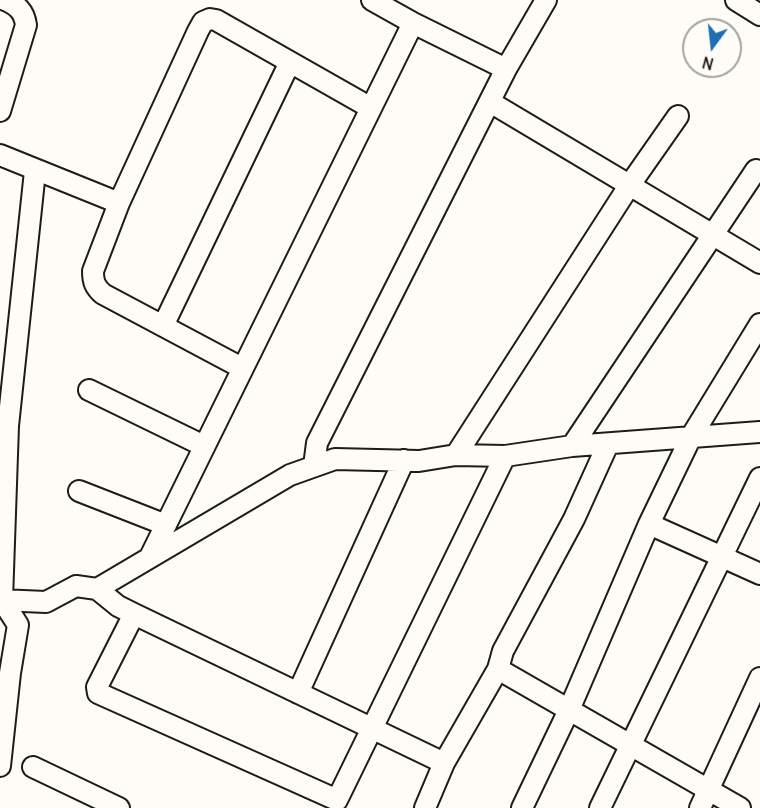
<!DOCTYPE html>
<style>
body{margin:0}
#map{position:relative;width:760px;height:808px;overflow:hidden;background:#fdfcf7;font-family:Delius,sans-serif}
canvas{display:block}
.north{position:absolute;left:682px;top:18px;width:60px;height:60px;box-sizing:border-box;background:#fdfcf7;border:2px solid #a3a29f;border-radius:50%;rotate:195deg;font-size:16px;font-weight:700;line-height:24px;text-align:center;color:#1c1c1c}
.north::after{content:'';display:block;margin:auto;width:21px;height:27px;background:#1f6fb2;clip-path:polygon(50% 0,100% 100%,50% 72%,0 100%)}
</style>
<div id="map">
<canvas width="760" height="808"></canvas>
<div class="north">N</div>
</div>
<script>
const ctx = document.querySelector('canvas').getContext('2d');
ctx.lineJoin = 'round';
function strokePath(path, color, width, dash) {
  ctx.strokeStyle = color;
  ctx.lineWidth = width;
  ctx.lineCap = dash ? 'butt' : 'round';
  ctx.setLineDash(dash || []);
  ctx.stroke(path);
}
const minor = new Path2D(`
 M 372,0 L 413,23 L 506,69
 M 736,0 L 760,15
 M 490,102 L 760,263
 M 0,111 L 26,25 C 24,11 17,5 5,0
 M 0,155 L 119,203
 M 163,326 L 290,62
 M 242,368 L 103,294 C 95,287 93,282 93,271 L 119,203 L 198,31 L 203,22 L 210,19 L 216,20 L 371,108
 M 89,390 L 204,446
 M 0,425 L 8,426 L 2,600 L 18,625 L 10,673 L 0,766
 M 8,426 L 35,171
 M 572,446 L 756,170
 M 456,455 L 629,186 L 678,116
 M 314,466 L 317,443 L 506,69 L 546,0
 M 79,491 L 166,525
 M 649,524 L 760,574
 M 151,555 L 413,23
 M 97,589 L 118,606 L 134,614 L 444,763 L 498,669 L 740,808
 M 0,600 L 46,602 L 76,586 L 97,589 L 290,475 L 335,459 L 419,461 L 456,455 L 505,456 L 572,446 L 760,432
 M 134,614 L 97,687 L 98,693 L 337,800 L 505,456
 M 498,669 L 503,651 L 574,519 L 608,444
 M 298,693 L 404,460
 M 33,767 L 119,808
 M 425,808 L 444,763
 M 522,808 L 569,710 L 649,524 L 691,437 L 760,324
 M 600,808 L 760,478
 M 700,808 L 760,678`);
strokePath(minor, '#1c1c1c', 24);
strokePath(minor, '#fdfcf7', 20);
</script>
